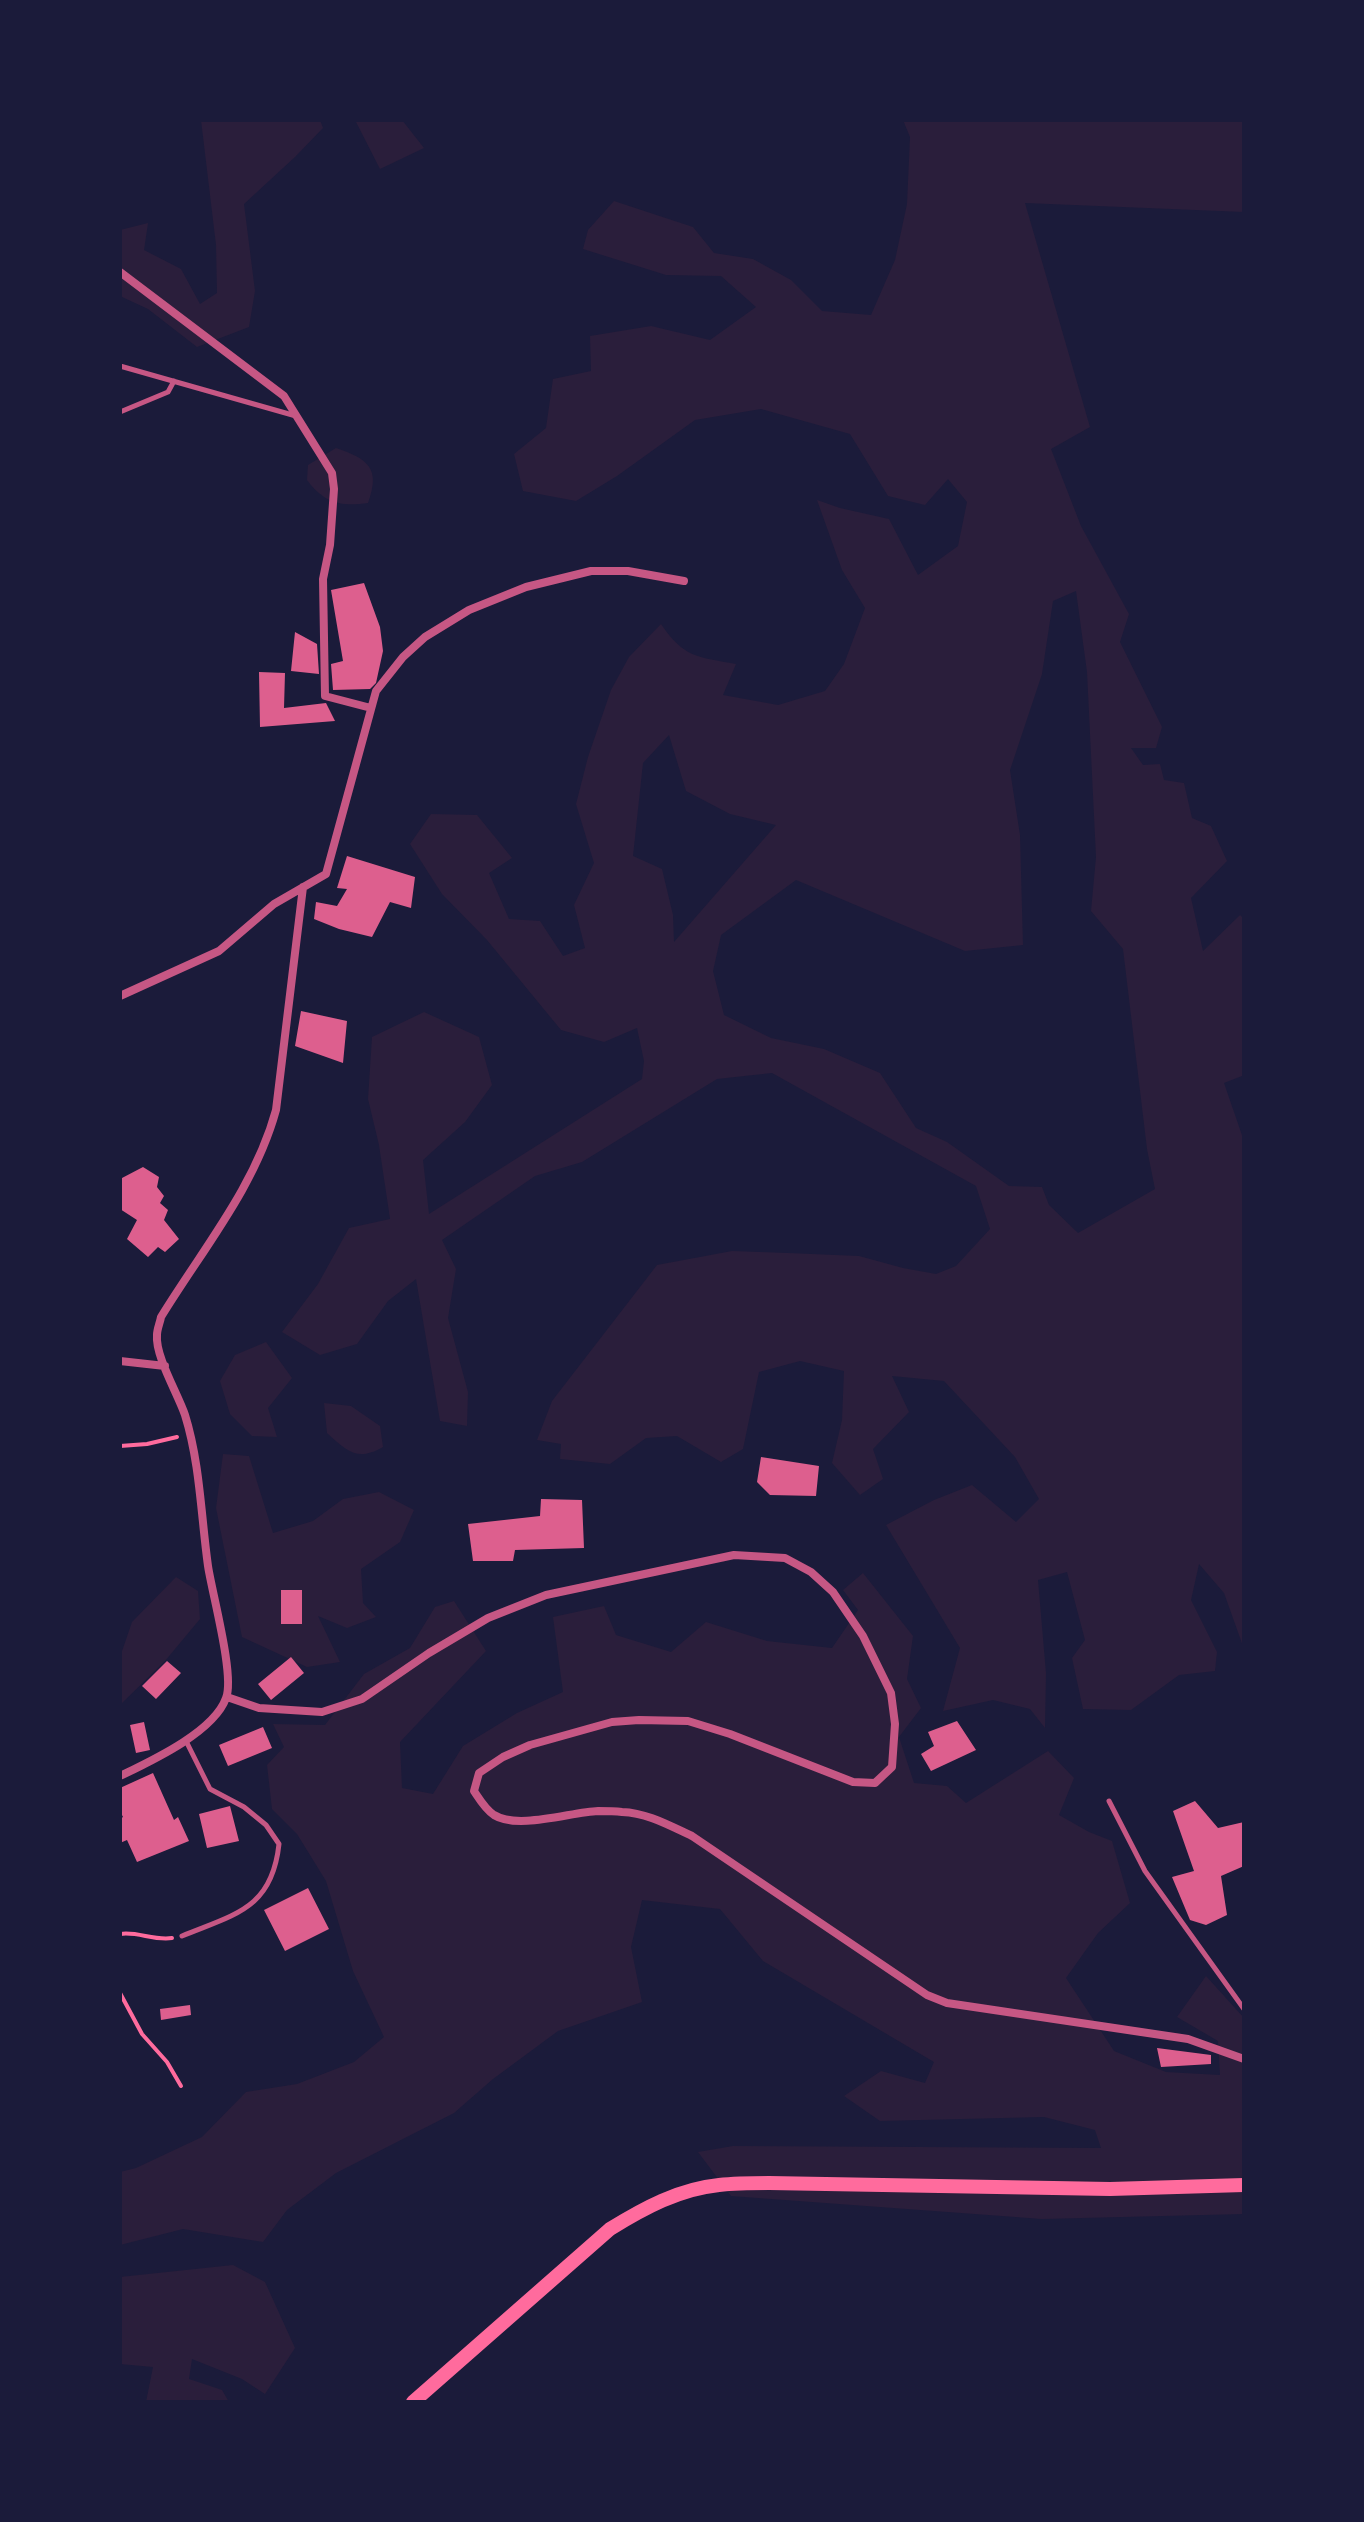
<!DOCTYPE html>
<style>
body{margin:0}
#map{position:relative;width:1364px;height:2522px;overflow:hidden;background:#1b1b3a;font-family:"PT Sans Narrow",sans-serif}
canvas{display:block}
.frame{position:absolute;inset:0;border:122px solid #1b1b3a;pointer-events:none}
</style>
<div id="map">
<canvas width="1364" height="2522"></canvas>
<div class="frame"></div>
</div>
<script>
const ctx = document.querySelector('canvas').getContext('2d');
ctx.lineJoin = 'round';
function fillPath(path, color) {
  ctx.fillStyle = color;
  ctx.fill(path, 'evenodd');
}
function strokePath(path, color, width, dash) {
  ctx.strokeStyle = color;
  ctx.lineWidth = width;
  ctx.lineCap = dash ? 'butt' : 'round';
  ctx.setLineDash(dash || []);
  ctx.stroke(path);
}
fillPath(new Path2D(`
 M 201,120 L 320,120 L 323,128 L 295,157 L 244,204 L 255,291 L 249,327 L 197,347 L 148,309 L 120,296 L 120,230 L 148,223 L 144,250 L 181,269 L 200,304 L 217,293 L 216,245 Z
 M 355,120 L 402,120 L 424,148 L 380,169 Z
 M 903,120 L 1244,120 L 1244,212 L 1025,203 L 1090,427 L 1051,449 L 1081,526 L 1129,614 L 1120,642 L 1162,727 L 1156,748 L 1131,748 L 1143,765 L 1160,764 L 1164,780 L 1184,783 L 1192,818 L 1211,826 L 1227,861 L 1191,898 L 1203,951 L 1240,915 L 1244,919 L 1244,1078 L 1242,1076 L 1224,1083 L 1244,1141 L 1244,1649 L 1224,1593 L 1199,1564 L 1191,1600 L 1217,1652 L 1215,1671 L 1179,1675 L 1131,1710 L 1083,1709 L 1072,1658 L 1085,1640 L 1067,1572 L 1038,1580 L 1046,1673 L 1045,1728 L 1030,1709 L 993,1700 L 943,1711 L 960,1648 L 886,1525 L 934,1500 L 972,1485 L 1016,1522 L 1039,1499 L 1015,1457 L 944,1381 L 892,1376 L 909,1412 L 873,1449 L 883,1479 L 860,1495 L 832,1463 L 842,1420 L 844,1371 L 800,1361 L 759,1372 L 743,1449 L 721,1462 L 677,1436 L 646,1438 L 610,1464 L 560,1459 L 561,1444 L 537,1440 L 552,1401 L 657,1265 L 732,1251 L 788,1253 L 859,1256 L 903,1268 L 936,1274 L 956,1266 L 990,1229 L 976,1186 L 772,1073 L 717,1079 L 582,1162 L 535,1176 L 442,1240 L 456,1269 L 448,1318 L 468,1392 L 467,1426 L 440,1421 L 416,1279 L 388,1301 L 357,1344 L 320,1355 L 282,1332 L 318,1284 L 349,1228 L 390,1219 L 379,1145 L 368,1099 L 372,1037 L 424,1012 L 479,1037 L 492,1085 L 465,1122 L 423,1160 L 429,1214 L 642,1079 L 644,1061 L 637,1028 L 604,1042 L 561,1030 L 487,940 L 442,894 L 410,844 L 431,814 L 477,815 L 512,858 L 489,873 L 509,919 L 540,921 L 563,956 L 585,948 L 574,905 L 594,863 L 576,804 L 588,757 L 611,690 L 629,657 L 661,624 C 684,658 698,657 736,664 L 723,695 L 778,705 L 825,691 L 844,664 L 865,608 L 842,570 L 817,500 L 840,508 L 889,519 L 918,575 L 958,546 L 967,502 L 948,479 L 925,505 L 888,496 L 850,434 L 761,409 L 695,420 L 617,476 L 576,501 L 523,491 L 514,454 L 546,428 L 553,379 L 591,371 L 590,336 L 651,326 L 710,340 L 756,307 L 721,276 L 666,275 L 583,249 L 588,230 L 614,201 L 693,227 L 714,253 L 753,259 L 791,280 L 822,311 L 871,315 L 895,260 L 907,204 L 910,137 ZM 1076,591 L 1087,672 L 1096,857 L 1091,911 L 1123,949 L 1147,1149 L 1155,1189 L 1078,1233 L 1049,1205 L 1042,1187 L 1009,1186 L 947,1142 L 916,1128 L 880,1073 L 824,1049 L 771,1038 L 724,1015 L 713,971 L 721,935 L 796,880 L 965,951 L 1023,945 L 1020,835 L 1010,770 L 1042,674 L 1053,601 ZM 669,735 L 686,791 L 730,814 L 776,825 L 674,942 L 673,915 L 662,869 L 633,856 L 643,763 Z
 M 336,448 C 368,459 381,468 368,503 C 341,507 324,503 307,480 L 308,465 Z
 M 266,1342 L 292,1378 L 268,1408 L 277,1437 L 252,1436 L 230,1414 L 220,1381 L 235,1355 Z
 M 324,1403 L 351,1406 L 380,1426 L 383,1447 C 357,1462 347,1451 327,1433 Z
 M 223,1454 L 249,1456 L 273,1533 L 313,1521 L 343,1499 L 379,1492 L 414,1510 L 400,1542 L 361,1569 L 363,1603 L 376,1617 L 347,1628 L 318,1616 L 340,1662 L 307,1667 L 242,1637 L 216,1508 Z
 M 863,1573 L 913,1636 L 907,1679 L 921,1708 L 899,1737 L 914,1783 L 947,1786 L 966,1803 L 1048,1751 L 1074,1778 L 1059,1815 L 1089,1832 L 1112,1841 L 1130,1903 L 1098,1933 L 1066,1978 L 1114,2051 L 1166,2072 L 1220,2075 L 1218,2041 L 1177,2017 L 1206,1976 L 1244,2018 L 1244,2214 L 1042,2219 L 731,2196 L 698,2152 L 733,2146 L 1101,2148 L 1095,2130 L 1044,2117 L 880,2121 L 844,2096 L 881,2071 L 925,2083 L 934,2062 L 763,1961 L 720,1909 L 642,1900 L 631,1947 L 642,2002 L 558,2031 L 493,2079 L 454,2113 L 336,2173 L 287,2210 L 263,2242 L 183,2229 L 120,2245 L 120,2172 L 136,2168 L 202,2137 L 246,2092 L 297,2084 L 354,2062 L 384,2037 L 353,1971 L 326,1881 L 297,1834 L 272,1809 L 267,1765 L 284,1747 L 273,1724 L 325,1725 L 364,1674 L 410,1648 L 435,1607 L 454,1601 L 486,1651 L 400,1742 L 402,1788 L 433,1794 L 463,1746 L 517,1713 L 563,1692 L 553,1617 L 604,1606 L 616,1635 L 671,1652 L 706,1622 L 767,1641 L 832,1648 L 858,1610 L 843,1590 Z
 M 176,1577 L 198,1591 L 200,1619 L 165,1661 L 120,1705 L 120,1657 L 132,1622 Z
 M 233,2265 L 265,2282 L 295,2348 L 265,2394 L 242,2379 L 192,2359 L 189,2379 L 222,2390 L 229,2402 L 146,2402 L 153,2367 L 120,2364 L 120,2277 Z`), '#2a1e3b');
fillPath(new Path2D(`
 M 364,583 L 380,627 L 383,651 L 376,683 L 370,689 L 333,690 L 331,664 L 343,661 L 331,590 Z
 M 295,632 L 317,644 L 319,674 L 291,671 Z
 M 259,672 L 285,673 L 284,708 L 326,703 L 335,721 L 260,727 Z
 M 347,856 L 415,877 L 411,908 L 390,902 L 372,937 L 339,929 L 314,919 L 316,902 L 337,906 L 347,889 L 337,888 Z
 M 301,1011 L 347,1021 L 343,1063 L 295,1046 Z
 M 143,1167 L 159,1177 L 157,1187 L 164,1196 L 160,1203 L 168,1210 L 164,1220 L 179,1239 L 165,1252 L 158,1247 L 148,1257 L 127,1239 L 137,1220 L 120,1209 L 120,1183 L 122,1178 Z
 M 761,1457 L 819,1466 L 816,1496 L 770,1495 L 757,1482 Z
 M 541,1499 L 582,1500 L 584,1548 L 515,1550 L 513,1561 L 473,1561 L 468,1524 L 540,1516 Z
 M 281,1590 L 302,1590 L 302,1624 L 281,1624 Z
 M 291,1657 L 304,1673 L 271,1700 L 258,1684 Z
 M 167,1661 L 181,1673 L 156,1699 L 142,1686 Z
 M 957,1721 L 976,1750 L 931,1771 L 921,1754 L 934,1746 L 928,1732 Z
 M 144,1722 L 150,1750 L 136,1753 L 130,1725 Z
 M 263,1727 L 272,1748 L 228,1766 L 219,1745 Z
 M 153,1773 L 174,1820 L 178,1817 L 189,1841 L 137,1862 L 127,1840 L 120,1843 L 120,1819 L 123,1817 L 120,1811 L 120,1788 Z
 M 1195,1801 L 1218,1828 L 1244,1822 L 1244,1866 L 1221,1876 L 1227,1915 L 1206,1925 L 1190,1920 L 1172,1877 L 1194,1871 L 1173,1811 Z
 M 230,1806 L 239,1841 L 207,1848 L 199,1814 Z
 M 308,1888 L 329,1929 L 285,1951 L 264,1910 Z
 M 190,2005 L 191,2015 L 161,2020 L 160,2009 Z
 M 1157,2048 L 1211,2055 L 1211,2064 L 1161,2067 Z`), '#dd5f8e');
strokePath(new Path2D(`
 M 120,1446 L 147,1444 L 177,1437
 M 120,1934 C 137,1931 154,1941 172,1938
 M 120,1993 L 142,2034 L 167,2062 L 181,2086`), '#ff6b9d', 4);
strokePath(new Path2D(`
 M 120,366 L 296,416
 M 120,412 L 168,392 L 174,381
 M 1109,1801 L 1145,1871 L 1244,2009
 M 182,1936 C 235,1914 272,1909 279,1844 L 266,1825 L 244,1807 L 210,1789 L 186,1741`), '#c65784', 5);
strokePath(new Path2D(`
 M 120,272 L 284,396 L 332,473 L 334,489 L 330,545 L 323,579 L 325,696 L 371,708
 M 120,996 L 219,951 L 274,904 L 326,874 L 376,691 L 403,657 L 425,637 L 469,610 L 526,587 L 591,571 L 628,571 L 684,581
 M 120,1361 L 165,1366
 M 227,1697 L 259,1708 L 322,1712 L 362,1699 L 429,1653 L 488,1618 L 546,1595 L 734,1555 L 785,1558 L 811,1572 L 833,1592 L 863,1636 L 891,1693 L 895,1724 L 892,1767 L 875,1783 L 853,1782 L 730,1734 L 688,1721 L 639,1720 L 612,1722 L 530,1745 L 503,1757 L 479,1773 L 474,1791 C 480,1800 485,1809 494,1815 C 518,1830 571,1812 598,1811 C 606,1811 614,1811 622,1812 C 648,1813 670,1826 692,1836 L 927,1995 L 947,2003 L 1188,2039 L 1244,2059
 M 120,1776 C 151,1761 214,1732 226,1698 C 235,1676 212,1593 208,1566 C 201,1516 200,1463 185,1415 C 178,1394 155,1356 157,1335 C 157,1329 160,1323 161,1317 C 202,1250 255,1187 276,1110 L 303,887`), '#c65784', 8);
strokePath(new Path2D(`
 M 413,2402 L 610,2229 C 644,2208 679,2189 719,2185 C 736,2183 753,2183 769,2183 L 1110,2189 L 1244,2185`), '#ff6b9d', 14);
</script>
